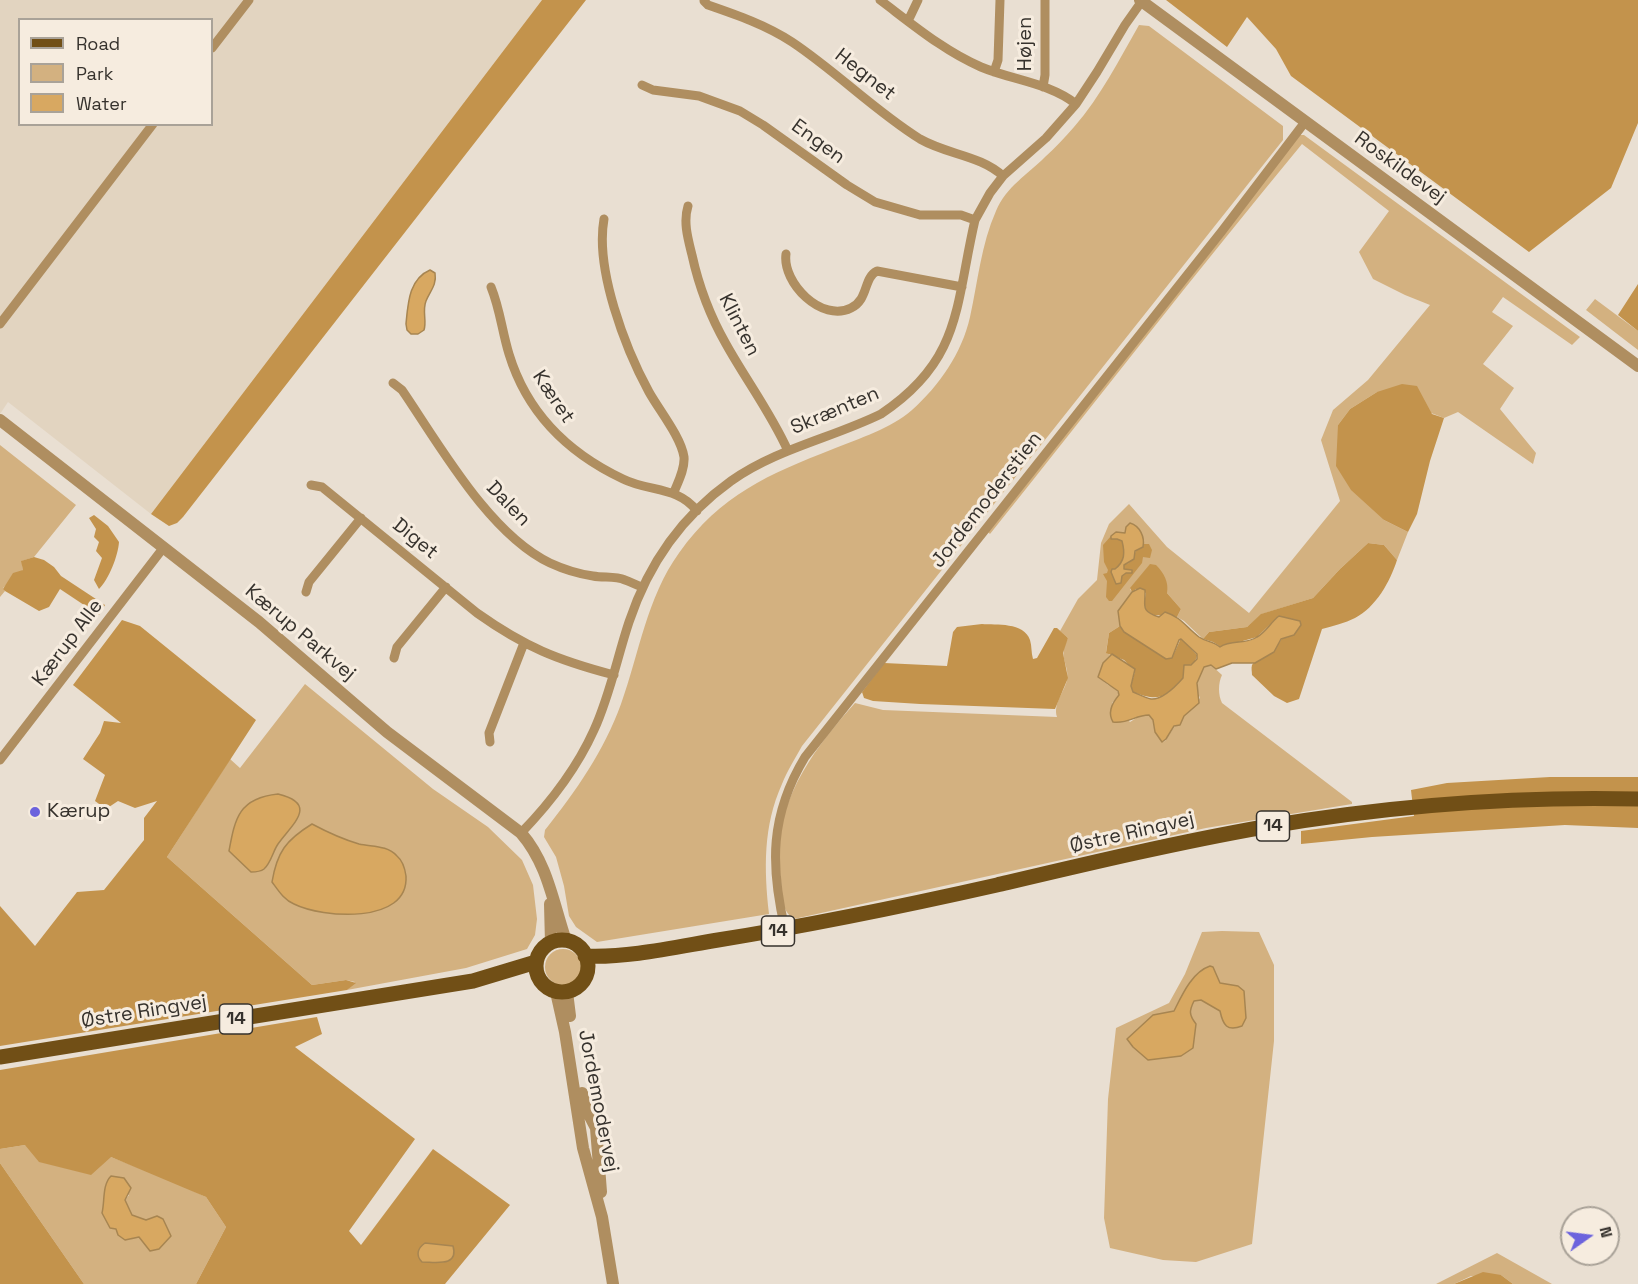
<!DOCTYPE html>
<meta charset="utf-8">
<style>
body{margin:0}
#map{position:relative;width:1638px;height:1284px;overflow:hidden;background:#e9dfd2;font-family:"Space Grotesk",sans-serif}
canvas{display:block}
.legend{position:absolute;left:18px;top:18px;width:195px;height:108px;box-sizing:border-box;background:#f6ecdf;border:2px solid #a9a298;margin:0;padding:8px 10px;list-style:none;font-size:18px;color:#36322d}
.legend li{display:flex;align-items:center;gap:12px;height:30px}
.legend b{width:30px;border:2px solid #a9a298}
.north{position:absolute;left:1560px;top:1206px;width:60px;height:60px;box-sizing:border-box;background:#f6ecdf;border:2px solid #a9a298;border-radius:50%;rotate:76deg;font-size:16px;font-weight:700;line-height:24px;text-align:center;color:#36322d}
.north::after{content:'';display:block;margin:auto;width:21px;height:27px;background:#6c63dd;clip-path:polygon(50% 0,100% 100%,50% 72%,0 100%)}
</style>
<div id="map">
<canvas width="1638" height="1284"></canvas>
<ul class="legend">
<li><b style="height:8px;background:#714f16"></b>Road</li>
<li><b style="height:16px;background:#d3b180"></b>Park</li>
<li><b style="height:16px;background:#d8a861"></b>Water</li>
</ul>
<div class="north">N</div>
</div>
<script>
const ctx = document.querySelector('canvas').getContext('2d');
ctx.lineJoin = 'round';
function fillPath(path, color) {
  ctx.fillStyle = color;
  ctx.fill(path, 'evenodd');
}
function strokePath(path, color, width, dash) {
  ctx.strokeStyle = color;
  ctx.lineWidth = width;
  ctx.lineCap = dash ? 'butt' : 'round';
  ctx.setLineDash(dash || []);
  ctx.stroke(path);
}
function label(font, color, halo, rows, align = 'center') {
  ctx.font = font + ' "Space Grotesk",sans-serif';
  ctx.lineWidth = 6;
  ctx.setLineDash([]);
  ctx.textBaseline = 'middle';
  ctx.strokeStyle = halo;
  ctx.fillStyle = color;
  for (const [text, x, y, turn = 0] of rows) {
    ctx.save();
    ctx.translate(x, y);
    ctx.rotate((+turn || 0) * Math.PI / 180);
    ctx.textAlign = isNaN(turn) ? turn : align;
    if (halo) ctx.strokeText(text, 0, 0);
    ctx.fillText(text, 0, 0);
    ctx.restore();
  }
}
fillPath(new Path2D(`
 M 0,0 L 542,0 L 151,514 L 8,402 L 0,414 ZM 20,20 L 212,20 L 212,124 L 20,124 Z`), '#e2d4c0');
fillPath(new Path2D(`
 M 1139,25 L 1149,26 L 1283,126 L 1283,140 L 802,746 C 795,759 787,771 782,784 C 763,826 764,869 769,914 L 597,942 L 576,927 L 569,916 L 564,886 L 556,857 L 544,837 L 545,830 C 576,791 604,751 621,704 C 639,654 647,597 679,553 C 720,495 769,474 833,449 C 860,438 890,429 912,410 C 939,386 962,353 970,317 C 978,281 981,245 996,211 C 1006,187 1028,174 1045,157 C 1055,148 1065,137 1074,127 C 1101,96 1119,60 1139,25 Z
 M 1300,135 L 1304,135 L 1580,337 L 1572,345 L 1503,297 L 1492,312 L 1513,326 L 1483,364 L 1514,388 L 1500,409 L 1536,453 L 1533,464 L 1458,412 L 1444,418 L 1377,392 L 1350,409 L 1338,425 L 1384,520 L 1408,532 L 1397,560 L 1384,545 L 1368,543 L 1340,569 L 1313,598 L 1262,614 L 1247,627 L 1209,632 L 1203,639 L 1184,621 L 1177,617 L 1181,609 L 1167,593 L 1150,565 L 1130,589 L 1132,592 L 1118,611 L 1120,626 L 1109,633 L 1106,652 L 1110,655 L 1103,663 L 1098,677 L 1108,685 L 1116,688 L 1119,695 L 1112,703 L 1130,722 L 1141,715 L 1149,715 L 1153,720 L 1155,732 L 1162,742 L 1165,741 L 1175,726 L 1180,725 L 1184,716 L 1200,698 C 1194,686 1198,678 1204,667 L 1211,665 L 1222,675 C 1218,683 1218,695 1222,703 L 1352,802 L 1352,804 L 1206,828 L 794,919 C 781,910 782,896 781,881 C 780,872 778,863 778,853 C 780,794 817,745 855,703 L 883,710 L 1057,717 C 1053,703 1064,693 1067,680 C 1070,665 1057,657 1068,638 L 1060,631 L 1078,599 L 1097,580 L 1101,543 L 1109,524 L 1129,504 L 1167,547 L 1249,613 L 1340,501 L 1321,440 L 1333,410 L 1368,380 L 1430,305 L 1405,295 L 1373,279 L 1359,252 L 1389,211 L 1302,144 C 1196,272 1094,404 990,534 L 988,532 Z
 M 1595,299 L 1638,331 L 1638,350 L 1586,310 Z
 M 0,445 L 76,505 L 34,557 L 22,561 L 23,570 L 3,588 L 5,591 L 0,597 Z
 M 305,684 L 433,789 L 488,827 L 522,860 L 533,885 L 537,919 L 535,935 L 527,949 L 466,968 L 347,990 L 355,982 L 346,980 L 312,985 L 167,857 L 230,759 L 240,768 Z
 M 1222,931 L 1259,932 L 1274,965 L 1274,1041 L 1252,1244 L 1196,1262 L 1163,1260 L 1110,1248 L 1104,1218 L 1108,1099 L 1116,1028 L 1169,1003 L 1185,974 L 1202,932 Z
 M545 967a18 18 0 1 1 36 0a18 18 0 1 1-36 0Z
 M 25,1145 L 111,1157 L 172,1181 L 206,1197 L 226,1227 L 196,1284 L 84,1284 L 0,1163 L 0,1149 ZM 105,1185 L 129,1195 L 125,1200 L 132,1215 L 146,1220 L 171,1236 L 159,1249 L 139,1237 L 118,1235 L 116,1229 L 102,1213 L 106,1200 Z
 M 1497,1253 L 1552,1284 L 1513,1284 L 1501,1275 L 1471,1276 L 1454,1284 L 1436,1284 Z`), '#d3b180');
fillPath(new Path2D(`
 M 542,0 L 586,0 L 183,517 L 177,523 L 169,526 L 151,514 Z
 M 1166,0 L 1638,0 L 1638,123 L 1611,188 L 1529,252 L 1291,76 L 1276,49 L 1247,17 L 1227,47 Z
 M 1638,284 L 1638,331 L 1618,315 Z
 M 1402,384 L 1417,386 L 1432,414 L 1444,418 L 1430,461 L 1417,514 L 1408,532 L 1384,520 L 1351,490 L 1336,466 L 1338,425 L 1350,409 L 1377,392 Z
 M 94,515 L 108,526 L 119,542 C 118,556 109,579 99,589 L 94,580 L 102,558 L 96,551 L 99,542 L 94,537 L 96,529 L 89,518 Z
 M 1111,536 L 1112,539 L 1117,539 L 1122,541 C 1125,553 1125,561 1115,569 L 1122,576 L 1126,573 L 1132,573 L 1132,570 L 1124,569 L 1124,565 L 1129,563 L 1138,548 L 1143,547 L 1144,544 L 1149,544 L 1152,550 L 1150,558 L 1143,557 L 1142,563 L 1112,601 L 1109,601 L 1106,597 L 1107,581 L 1103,574 L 1107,573 L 1108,570 L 1104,562 L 1103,545 Z
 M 1368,543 L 1384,545 L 1397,560 C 1390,582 1376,607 1355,618 C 1345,623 1333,626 1322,629 L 1299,699 L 1287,703 L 1274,696 L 1252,675 C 1252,672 1251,668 1252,665 C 1258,656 1275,653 1282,638 L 1288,637 L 1300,621 L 1279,616 L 1257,637 L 1221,647 L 1213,642 L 1203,639 L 1209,632 L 1247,627 L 1261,614 L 1313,598 L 1340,569 Z
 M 34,557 L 44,560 L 54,567 L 61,576 L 105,605 L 99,615 L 60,589 L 49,607 L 39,611 L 5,591 L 3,589 L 13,573 L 23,570 L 21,561 Z
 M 1150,564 L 1156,565 C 1164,573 1169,582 1167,593 L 1181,609 L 1177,617 C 1159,613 1139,622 1146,593 L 1136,589 L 1132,592 L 1130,588 Z
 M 122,620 L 140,626 L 256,720 L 167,857 L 312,985 L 346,980 L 356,983 L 347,990 L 0,1046 L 0,906 L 35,946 L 77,892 L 104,890 L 144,840 L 144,818 L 157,801 L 135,808 L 118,801 L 106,809 L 95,801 L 105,775 L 83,759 L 100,733 L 104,721 L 121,723 L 73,685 Z
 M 982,624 C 996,625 1024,622 1030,640 C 1032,646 1031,653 1033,659 L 1037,658 L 1054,628 L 1057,628 L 1068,638 L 1063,653 L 1068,678 L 1055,709 L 920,704 L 873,701 L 864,698 L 862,692 L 884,663 L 947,666 L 953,632 L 957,627 Z
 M 1120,626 L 1124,632 L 1172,658 L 1181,638 L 1197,655 C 1196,663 1190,666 1183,668 L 1183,679 C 1164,698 1159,702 1133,692 L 1131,686 L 1135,671 L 1124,660 L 1106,653 L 1109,633 Z
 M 1550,777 L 1638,777 L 1638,828 L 1565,825 L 1372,837 L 1301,844 L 1301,831 L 1414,816 L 1411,790 L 1447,783 Z
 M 317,1017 L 322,1034 L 295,1047 L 415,1139 L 349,1231 L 361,1245 L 433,1149 L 510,1205 L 445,1284 L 196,1284 L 226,1227 L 206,1197 L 111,1157 L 91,1175 L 39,1162 L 25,1145 L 0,1149 L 0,1070 Z
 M 0,1163 L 84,1284 L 0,1284 Z
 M 1483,1272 L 1501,1275 L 1513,1284 L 1454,1284 Z`), '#c3934c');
const water = new Path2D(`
 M 430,270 L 435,273 C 437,285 430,291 426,301 C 422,311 427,321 424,330 L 418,334 L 411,334 L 407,330 L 406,324 C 408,303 409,279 430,270 Z
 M 1130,523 C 1140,526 1145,537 1143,547 L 1135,551 L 1134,559 L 1124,565 L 1124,569 L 1132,570 L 1132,573 L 1126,573 L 1122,576 L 1121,583 L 1116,584 L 1111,572 L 1112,569 L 1115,569 C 1125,561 1125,553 1122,541 L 1117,539 L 1111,539 L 1111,536 L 1116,532 L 1125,533 L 1126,527 Z
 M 1140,588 L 1145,590 C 1146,605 1139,611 1159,617 L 1165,612 C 1181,617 1186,627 1199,637 C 1206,642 1213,641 1220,647 C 1231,639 1246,645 1257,637 C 1266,632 1271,622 1279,616 L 1300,621 L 1301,625 L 1294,635 L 1281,639 L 1274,652 L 1255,663 L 1232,663 L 1216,669 L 1211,665 L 1204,667 L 1197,683 L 1199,703 L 1184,716 L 1180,725 L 1174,726 L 1166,739 L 1162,742 L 1155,732 L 1153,720 L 1149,715 C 1135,715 1129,724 1113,722 C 1107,712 1112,703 1119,695 L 1118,691 L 1098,677 L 1103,663 L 1112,654 L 1135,669 L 1131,686 L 1133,692 C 1138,694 1145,698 1151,699 C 1163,700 1176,686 1183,678 L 1184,665 L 1191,665 L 1197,659 L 1197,654 L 1181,639 L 1179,640 L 1172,658 L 1166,659 L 1124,632 L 1120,626 L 1118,611 L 1132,592 Z
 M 278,794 C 320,804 291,825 278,844 C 273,851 271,863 264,869 C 260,872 256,872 251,872 L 229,851 C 235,818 239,798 278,794 Z
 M 312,824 C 327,832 342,839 359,844 C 372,847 387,845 397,856 C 403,861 405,869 406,876 C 409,925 322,918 294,904 C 284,900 278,890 272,882 C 277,852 286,840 312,824 Z
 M 1210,966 L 1213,967 L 1220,983 L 1238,986 L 1244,991 L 1246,1018 L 1242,1026 C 1227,1032 1223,1025 1220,1011 L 1201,1000 L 1194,1001 C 1189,1011 1189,1015 1196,1024 L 1193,1048 L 1181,1056 L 1148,1060 L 1133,1047 L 1127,1039 L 1153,1015 L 1174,1011 C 1182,995 1192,972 1210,966 Z
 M 111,1176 L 124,1178 L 131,1188 L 125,1200 L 132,1215 L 146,1220 L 157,1216 L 163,1219 L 171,1236 L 159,1249 L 150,1251 L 139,1237 L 125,1240 L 118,1235 L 116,1229 L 110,1228 L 102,1213 C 105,1201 102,1185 111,1176 Z
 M 425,1243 L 453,1246 C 459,1267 436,1262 422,1262 C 415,1255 418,1248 425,1243 Z`);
fillPath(water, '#d8a861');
strokePath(water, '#a78551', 1.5);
strokePath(new Path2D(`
 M 880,0 C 912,24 944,51 981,67 C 1012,80 1050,83 1076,104
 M 704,1 L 708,5 C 737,15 766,25 792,42 C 837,72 875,111 920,139 C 948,155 980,155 1003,176
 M 908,21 L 918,0
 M 212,48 L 249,0
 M 994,72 L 998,60 L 1000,0
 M 642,85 L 653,90 L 699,96 L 740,111 L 763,125 L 847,185 L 875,202 L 920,215 L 961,215 L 975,220
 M 1043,87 L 1045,75 L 1045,0
 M 688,206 C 683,222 688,239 692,255 C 699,287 710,316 726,344 C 746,380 771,413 788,451
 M 604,219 C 595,269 625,348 649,392 C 659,410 681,437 684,457 C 685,469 678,482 674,492
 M 786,254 C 782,283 822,323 851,308 C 869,299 863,278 877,271 L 962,287
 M 491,287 C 500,309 502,331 509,354 C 527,413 568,453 623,479 C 649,492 678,486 697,511
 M 0,324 L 153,124
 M 393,383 L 402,390 C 439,444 489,534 550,563 C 563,569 579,574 593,576 C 604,578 615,576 625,580 C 631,582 636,585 642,587
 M 311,485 L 322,487 L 477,613 C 525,647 557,660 614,675
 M 306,592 L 309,582 L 361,518
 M 394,658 L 397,647 L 446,587
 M 490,742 L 489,733 L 524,643
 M 0,760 L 164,547
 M 521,833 C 551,802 576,770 594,730 C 610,695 617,658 629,622 C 648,565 682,516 731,481 C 776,449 832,438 881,414 C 962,360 955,306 975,220 L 990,193 L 1003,176 L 1046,138 L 1076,104 L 1097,72 L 1125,25 L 1142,1
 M 785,929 C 770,865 770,815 805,757 L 1222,231 L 1305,122`), '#af8e60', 9);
strokePath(new Path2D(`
 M 1140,0 L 1638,366
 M 0,420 L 259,622 L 387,732 L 521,833 C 548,864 553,903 566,941
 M 550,904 L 551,943
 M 556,992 L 565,1032 L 583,1148 L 602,1217 L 613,1284
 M 567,992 L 570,1016
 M 582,1093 L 586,1109 L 596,1128 L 601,1192`), '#af8e60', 12);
strokePath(new Path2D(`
 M536 966a26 26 0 1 1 52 0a26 26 0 1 1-52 0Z
 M 585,956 C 628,958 676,947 718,940 C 812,925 904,906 997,885 C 1086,864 1174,843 1264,827 C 1387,806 1513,796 1638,799
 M 0,1057 L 473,981 L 536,962`), '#714f16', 15);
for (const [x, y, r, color] of [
 [35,812,6,"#6c63dd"]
]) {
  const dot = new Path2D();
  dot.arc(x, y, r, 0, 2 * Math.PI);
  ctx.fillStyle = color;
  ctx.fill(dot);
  strokePath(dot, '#f6ecdf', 2);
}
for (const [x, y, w] of [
 [1273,826,33],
 [778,931,33],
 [236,1019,33]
]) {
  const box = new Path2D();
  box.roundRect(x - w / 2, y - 15, w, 30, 4.5);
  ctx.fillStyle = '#f6ecdf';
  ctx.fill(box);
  strokePath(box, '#36322d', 1.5);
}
label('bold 18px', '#36322d', null, [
 ["14",1273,826],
 ["14",778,931],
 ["14",236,1019]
]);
label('20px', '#36322d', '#f6ecdf', [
 ["Højen",1026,44,-90],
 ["Hegnet",865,75,38],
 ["Engen",818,142,36],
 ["Roskildevej",1400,168,36],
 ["Klinten",739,325,63],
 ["Kæret",553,397,56],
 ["Skrænten",835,411,-23],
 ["Jordemoderstien",987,500,-52],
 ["Dalen",508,504,46],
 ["Diget",415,539,39],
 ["Kærup Parkvej",300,633,40],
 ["Kærup Alle",68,643,-53],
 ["Østre Ringvej",1132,833,-13],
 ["Østre Ringvej",144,1012,-9],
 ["Jordemodervej",598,1101,79]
]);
label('20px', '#36322d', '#f6ecdf', [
 ["Kærup",47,812]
], 'left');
</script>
